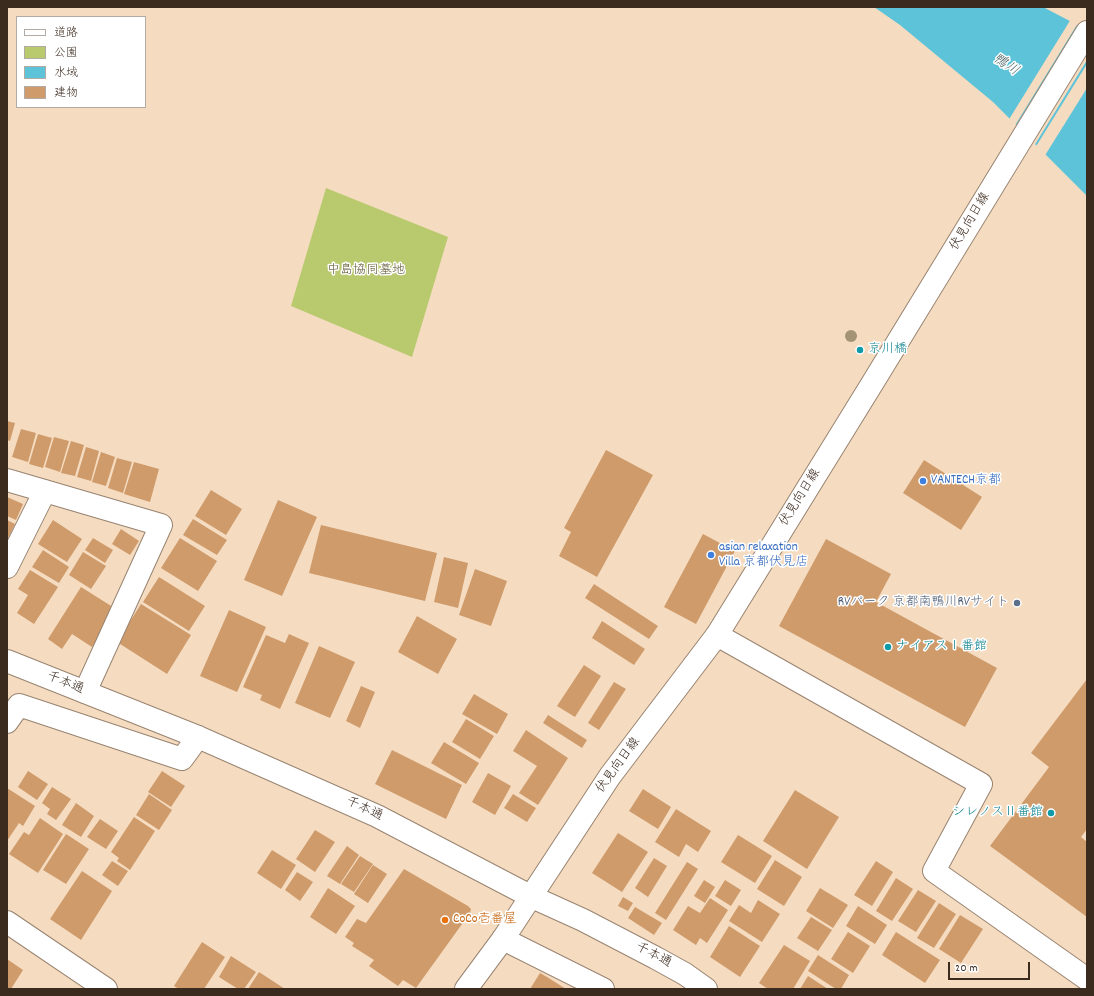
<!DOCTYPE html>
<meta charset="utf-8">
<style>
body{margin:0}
#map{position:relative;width:1094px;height:996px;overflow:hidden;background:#f5dcc1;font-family:Dekko,"Klee One",sans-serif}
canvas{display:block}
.frame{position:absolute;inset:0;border:8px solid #3b2a1e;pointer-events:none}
.legend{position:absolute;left:16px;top:16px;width:130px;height:92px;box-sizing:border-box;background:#fff;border:1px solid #b1aaa5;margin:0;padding:5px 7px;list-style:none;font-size:12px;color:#3b2a1e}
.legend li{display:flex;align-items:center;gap:8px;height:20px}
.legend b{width:20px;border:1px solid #b1aaa5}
.scale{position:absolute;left:948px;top:962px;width:82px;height:18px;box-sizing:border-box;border:2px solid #3b2a1e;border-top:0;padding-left:5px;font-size:12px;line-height:14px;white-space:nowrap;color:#3b2a1e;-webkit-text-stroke:3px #fff;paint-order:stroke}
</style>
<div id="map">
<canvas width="1094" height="996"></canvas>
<div class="frame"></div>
<ul class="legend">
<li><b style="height:5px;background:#fff"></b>道路</li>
<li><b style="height:11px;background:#b9ca6e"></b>公園</li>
<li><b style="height:11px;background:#5cc3d9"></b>水域</li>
<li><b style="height:11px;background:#cf9b6b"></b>建物</li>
</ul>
<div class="scale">20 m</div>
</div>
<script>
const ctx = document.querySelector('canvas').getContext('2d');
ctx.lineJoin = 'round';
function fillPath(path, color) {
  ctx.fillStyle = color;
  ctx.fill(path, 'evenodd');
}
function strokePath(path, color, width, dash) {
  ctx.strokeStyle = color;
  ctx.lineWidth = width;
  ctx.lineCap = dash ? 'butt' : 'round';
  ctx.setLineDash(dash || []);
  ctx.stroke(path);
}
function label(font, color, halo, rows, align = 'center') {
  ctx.font = font + ' Dekko,"Klee One",sans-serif';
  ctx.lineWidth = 3;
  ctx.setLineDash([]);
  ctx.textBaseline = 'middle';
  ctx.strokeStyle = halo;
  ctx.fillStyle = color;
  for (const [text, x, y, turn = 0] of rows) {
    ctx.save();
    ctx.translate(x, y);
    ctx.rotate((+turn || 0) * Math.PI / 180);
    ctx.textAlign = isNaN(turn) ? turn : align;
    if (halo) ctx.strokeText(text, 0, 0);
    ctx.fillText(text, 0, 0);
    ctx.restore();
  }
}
fillPath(new Path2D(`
 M 326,188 L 448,237 L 412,357 L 291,306 Z`), '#b9ca6e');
fillPath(new Path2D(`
 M 874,7 L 1043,7 L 1087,30 L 1087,196 L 993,102 L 900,25 Z`), '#5cc3d9');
fillPath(new Path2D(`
 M 1071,19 L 1078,23 L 1014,127 L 1008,121 Z
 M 1079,24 L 1087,28 L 1087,60 L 1034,146 L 1015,127 Z
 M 1087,64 L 1087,88 L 1044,157 L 1035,148 Z`), '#f5dcc1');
fillPath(new Path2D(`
 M 7,421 L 15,423 L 10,441 L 7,440 Z
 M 21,429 L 36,433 L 28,462 L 12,457 Z
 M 38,434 L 52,438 L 43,468 L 29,464 Z
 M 54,437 L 69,441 L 60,472 L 45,467 Z
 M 71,441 L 84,445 L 75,476 L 61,473 Z
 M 86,447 L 99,451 L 91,481 L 77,477 Z
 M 606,450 L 653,475 L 597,577 L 559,556 L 571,532 L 564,528 Z
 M 101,452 L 115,457 L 106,486 L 92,482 Z
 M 117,458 L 132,462 L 123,493 L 108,488 Z
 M 924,460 L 982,497 L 961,530 L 903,493 Z
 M 134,462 L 159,469 L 150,502 L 124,494 Z
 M 211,490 L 242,509 L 226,535 L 195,516 Z
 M 7,497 L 23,504 L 16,520 L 7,516 Z
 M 278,500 L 317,517 L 282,596 L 244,580 Z
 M 193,519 L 227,540 L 217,555 L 183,535 Z
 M 7,520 L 15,524 L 7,540 Z
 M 53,520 L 82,539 L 67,562 L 38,544 Z
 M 321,525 L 437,553 L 425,601 L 309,573 Z
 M 121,529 L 139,541 L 130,555 L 112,544 Z
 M 703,534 L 735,551 L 696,624 L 664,607 Z
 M 93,538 L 113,550 L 105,563 L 85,550 Z
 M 180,538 L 217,561 L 198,591 L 161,568 Z
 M 826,539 L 891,574 L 876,602 L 997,668 L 965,727 L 779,626 Z
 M 43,550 L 69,567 L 59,583 L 32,567 Z
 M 83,552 L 106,566 L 91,589 L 69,575 Z
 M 444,557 L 468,563 L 458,608 L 434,602 Z
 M 475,569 L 507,581 L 491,626 L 459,615 Z
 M 30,570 L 58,587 L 34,624 L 17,613 L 28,595 L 18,589 Z
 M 159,577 L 205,606 L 189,631 L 143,602 Z
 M 594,584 L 658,626 L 649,639 L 585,598 Z
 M 81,587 L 116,609 L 92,647 L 72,634 L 62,649 L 48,639 Z
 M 141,604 L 191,635 L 167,674 L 117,642 Z
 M 229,610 L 266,627 L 237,692 L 200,676 Z
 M 417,616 L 457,639 L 438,674 L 398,652 Z
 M 602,621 L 645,649 L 634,665 L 592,638 Z
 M 289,634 L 309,643 L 280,709 L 260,700 L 262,695 L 243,687 L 266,635 L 285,643 Z
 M 319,646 L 355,662 L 330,718 L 295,703 Z
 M 584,665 L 601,676 L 575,717 L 557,706 Z
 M 1087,679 L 1087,829 L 1081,837 L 1087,842 L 1087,917 L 990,846 L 1049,767 L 1031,753 Z
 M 614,682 L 626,689 L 599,730 L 588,723 Z
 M 361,686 L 375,692 L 360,728 L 346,721 Z
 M 474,694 L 508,714 L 497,734 L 462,714 Z
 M 548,715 L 587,740 L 582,748 L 543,723 Z
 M 466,719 L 494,736 L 480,759 L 452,742 Z
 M 526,730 L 568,758 L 538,805 L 519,793 L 537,766 L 513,751 Z
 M 444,742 L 479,763 L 466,784 L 431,763 Z
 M 392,750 L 462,785 L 446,819 L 375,784 Z
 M 28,771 L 48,784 L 37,800 L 18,787 Z
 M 162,771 L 185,786 L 171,807 L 148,792 Z
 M 488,773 L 511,786 L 495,815 L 472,802 Z
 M 52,787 L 71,799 L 56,820 L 47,814 L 50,809 L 42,803 Z
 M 7,788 L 35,806 L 23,826 L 19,823 L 7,841 Z
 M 643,789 L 671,807 L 658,829 L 629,811 Z
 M 795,790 L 839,817 L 807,869 L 763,841 Z
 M 149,794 L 172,810 L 159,830 L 136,815 Z
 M 513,794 L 536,808 L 527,822 L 504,808 Z
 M 76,803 L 94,816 L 81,837 L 62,825 Z
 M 676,809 L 711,831 L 698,852 L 686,844 L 679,857 L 655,842 Z
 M 134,817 L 155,831 L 130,870 L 117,861 L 119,858 L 111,852 Z
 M 40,818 L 63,834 L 38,873 L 9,854 L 24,832 L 29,835 Z
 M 100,819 L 118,831 L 106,849 L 87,837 Z
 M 315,830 L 335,842 L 315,872 L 296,859 Z
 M 618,833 L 648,852 L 622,892 L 592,873 Z
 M 66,834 L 89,849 L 66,884 L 43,870 Z
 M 738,835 L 772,856 L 755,883 L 721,862 Z
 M 347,846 L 359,855 L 340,884 L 327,876 Z
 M 272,850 L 296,865 L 281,889 L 257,873 Z
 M 360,856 L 373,864 L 354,892 L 341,884 Z
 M 654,858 L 667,866 L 648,897 L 635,888 Z
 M 775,860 L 802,877 L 784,906 L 757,889 Z
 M 112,861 L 128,871 L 118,886 L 102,875 Z
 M 876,861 L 893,872 L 872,906 L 854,895 Z
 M 687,862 L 698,869 L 666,920 L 655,913 Z
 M 373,865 L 387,874 L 368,903 L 354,894 Z
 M 404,869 L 468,906 L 471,909 L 470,913 L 416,988 L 403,980 L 398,986 L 369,966 L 374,960 L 352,946 L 354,943 L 345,937 L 357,919 L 366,923 Z
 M 82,871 L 112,891 L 81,940 L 50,919 Z
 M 297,872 L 313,882 L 300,901 L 285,890 Z
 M 896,878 L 913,889 L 892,921 L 876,911 Z
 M 704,880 L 715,887 L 705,903 L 694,896 Z
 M 725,880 L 741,890 L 731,906 L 715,896 Z
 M 328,888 L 355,906 L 336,934 L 310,917 Z
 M 820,888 L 848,905 L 833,928 L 806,911 Z
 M 918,890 L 936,901 L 916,932 L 898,921 Z
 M 623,897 L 633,903 L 628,911 L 618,906 Z
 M 710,898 L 728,910 L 707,943 L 700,938 L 696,945 L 673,930 L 688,906 L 700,913 Z
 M 758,900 L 780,914 L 762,942 L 729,921 L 739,905 L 751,913 Z
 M 939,903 L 956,914 L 934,948 L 917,938 Z
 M 858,906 L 887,925 L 875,944 L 846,926 Z
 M 635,907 L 662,923 L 654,935 L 628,918 Z
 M 960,915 L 983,929 L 961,963 L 939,949 Z
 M 811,917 L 832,930 L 818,951 L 797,938 Z
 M 729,926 L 760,946 L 740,977 L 710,957 Z
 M 848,932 L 870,946 L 853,973 L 831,959 Z
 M 896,932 L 940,960 L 925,983 L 882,955 Z
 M 202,942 L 225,957 L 204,989 L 179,989 L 174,986 Z
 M 784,945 L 810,961 L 793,989 L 768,989 L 759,983 Z
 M 818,955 L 849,975 L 841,989 L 836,989 L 808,971 Z
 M 231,956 L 256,972 L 244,989 L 238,989 L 219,977 Z
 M 7,959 L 23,970 L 11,989 L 7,989 Z
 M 259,972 L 285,989 L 248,989 Z
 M 540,973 L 547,977 L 566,989 L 530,989 Z
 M 808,976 L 828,989 L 800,989 Z`), '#cf9b6b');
const minor = new Path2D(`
 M 7,480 L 161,525 L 85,692
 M 7,567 L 45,491
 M 717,635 L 981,784 L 934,871 L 1087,979
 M 7,722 L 19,705 L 182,759 L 198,737
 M 7,922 L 106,989
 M 503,939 L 603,989`);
const tertiary = new Path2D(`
 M 7,661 L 198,737 L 377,816 L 530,896 L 583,920 L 656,958 L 685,974 L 706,989`);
const secondary = new Path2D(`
 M 466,989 L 503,939 L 610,776 L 717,635 L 875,379 L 1087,32`);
strokePath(minor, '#988370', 24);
strokePath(tertiary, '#988370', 24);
strokePath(secondary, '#988370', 24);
strokePath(minor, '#fff', 22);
strokePath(tertiary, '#fff', 22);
strokePath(secondary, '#fff', 22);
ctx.fillStyle = '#a49475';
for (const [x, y] of [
 [851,336]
]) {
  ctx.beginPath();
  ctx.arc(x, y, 6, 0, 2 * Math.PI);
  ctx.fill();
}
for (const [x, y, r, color] of [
 [860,350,4,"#0f9aa8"],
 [923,481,4,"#3f7fe0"],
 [711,555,4,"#3f7fe0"],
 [1017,603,4,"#5c6f8a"],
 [888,647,4,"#0f9aa8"],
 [1051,813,4,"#0f9aa8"],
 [445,920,4,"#e8710a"]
]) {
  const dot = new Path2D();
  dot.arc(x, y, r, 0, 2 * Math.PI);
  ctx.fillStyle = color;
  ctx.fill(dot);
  strokePath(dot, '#fff', 1.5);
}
label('13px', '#3b2a1e', '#fff', [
 ["伏見向日線",971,222,-59],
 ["伏見向日線",801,498,-58],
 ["千本通",65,684,22],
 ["伏見向日線",619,766,-54],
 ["千本通",364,810,25],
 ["千本通",653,956,28]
]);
label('13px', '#615a36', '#fff', [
 ["中島協同墓地",366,271]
]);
label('13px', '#0d838f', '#fff', [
 ["京川橋",868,350],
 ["ナイアスⅠ番館",896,647],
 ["シレノスⅡ番館",1043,813,"right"]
], 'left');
label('13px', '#366cbe', '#fff', [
 ["VANTECH京都",931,481],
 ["asian relaxation",719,548],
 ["Villa 京都伏見店",719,563]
], 'left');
label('13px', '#4e5e75', '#fff', [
 ["RVパーク 京都南鴨川RVサイト",1009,603]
], 'right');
label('13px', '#c56008', '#fff', [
 ["CoCo壱番屋",453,920]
], 'left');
label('italic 14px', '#47605f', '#fff', [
 ["鴨川",1005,66,34]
]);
</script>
